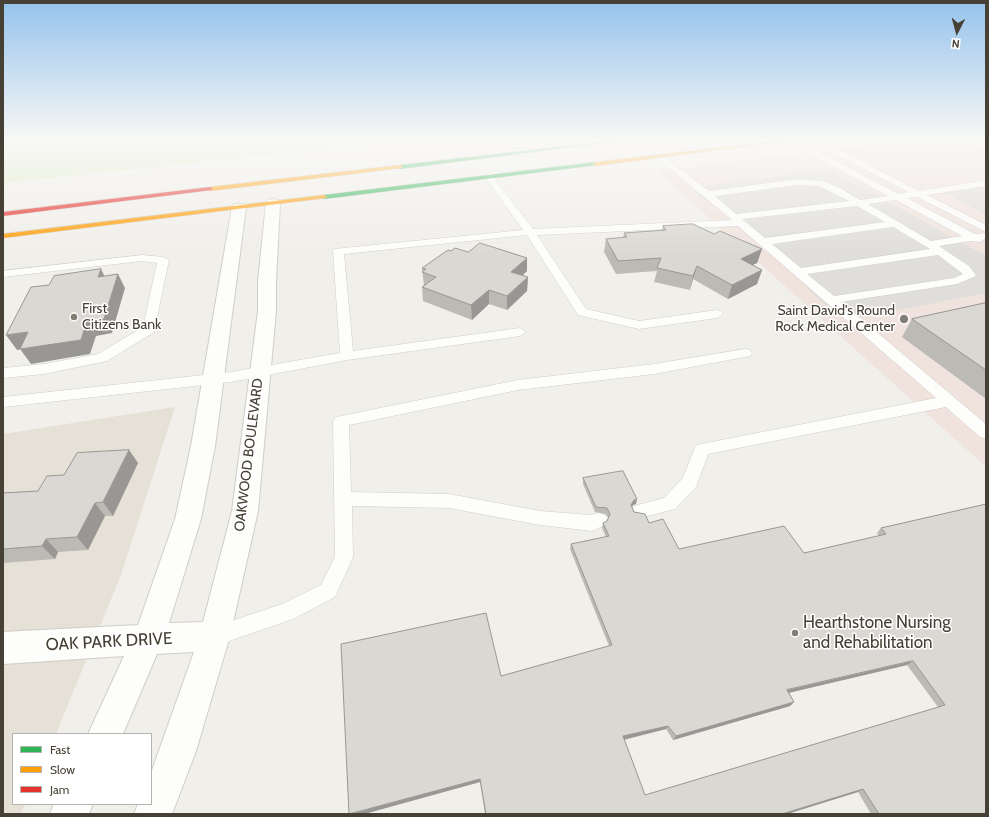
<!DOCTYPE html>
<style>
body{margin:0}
#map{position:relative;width:989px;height:817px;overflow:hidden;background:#f1efea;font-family:Cabin,sans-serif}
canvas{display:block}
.frame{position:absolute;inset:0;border:4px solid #474135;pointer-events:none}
.legend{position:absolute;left:12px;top:733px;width:140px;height:72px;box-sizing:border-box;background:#fff;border:1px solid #b5b3ae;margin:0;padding:5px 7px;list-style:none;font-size:12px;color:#474135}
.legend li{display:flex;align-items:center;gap:8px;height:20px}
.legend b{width:20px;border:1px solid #b5b3ae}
.north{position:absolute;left:937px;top:12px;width:40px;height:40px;-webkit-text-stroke:3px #fff;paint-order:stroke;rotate:186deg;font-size:11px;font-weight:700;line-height:16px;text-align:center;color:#474135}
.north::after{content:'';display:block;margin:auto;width:14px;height:18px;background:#474135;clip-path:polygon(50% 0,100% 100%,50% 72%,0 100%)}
</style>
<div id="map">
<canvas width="989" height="817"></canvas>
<div class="frame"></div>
<ul class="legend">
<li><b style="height:5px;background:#30b455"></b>Fast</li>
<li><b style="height:5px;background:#ff9f0a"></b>Slow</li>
<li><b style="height:5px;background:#e5322d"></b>Jam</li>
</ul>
<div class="north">N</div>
</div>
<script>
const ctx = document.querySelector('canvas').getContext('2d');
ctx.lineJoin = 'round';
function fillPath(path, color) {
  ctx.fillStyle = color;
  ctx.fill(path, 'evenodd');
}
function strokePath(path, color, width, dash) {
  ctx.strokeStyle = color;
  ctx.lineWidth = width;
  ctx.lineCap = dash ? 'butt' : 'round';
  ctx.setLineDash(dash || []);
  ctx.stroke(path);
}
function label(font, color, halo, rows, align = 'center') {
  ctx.font = font + ' Cabin,sans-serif';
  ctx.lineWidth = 3;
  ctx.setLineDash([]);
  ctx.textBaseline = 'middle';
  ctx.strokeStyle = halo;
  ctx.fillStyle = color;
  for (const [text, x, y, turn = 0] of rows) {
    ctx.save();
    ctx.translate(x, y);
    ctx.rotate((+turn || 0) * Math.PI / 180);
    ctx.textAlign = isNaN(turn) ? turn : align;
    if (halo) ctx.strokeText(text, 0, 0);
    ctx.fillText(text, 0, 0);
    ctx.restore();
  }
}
fillPath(new Path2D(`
 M 175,407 L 121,575 L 56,734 L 13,734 L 13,804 L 26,804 L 20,814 L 3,814 L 3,434 Z`), '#e5e1d7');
fillPath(new Path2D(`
 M 904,141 L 986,141 L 986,467 L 657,171 Z`), '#f0e3de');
fillPath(new Path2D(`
 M 3,141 L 403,141 L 3,183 Z`), '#ddecc8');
fillPath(new Path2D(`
 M 829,169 L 986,256 L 986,293 L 852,319 L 824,304 L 740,223 L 698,195 L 699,187 Z
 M 986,183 L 986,215 L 941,190 Z`), '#e0deda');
const lane = new Path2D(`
 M 805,141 L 831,145 L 919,191 L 986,180 L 986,186 L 927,195 L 986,225 L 986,232 L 917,197 L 907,198 L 975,234 L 986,233 L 986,239 L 982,240 L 981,242 L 971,241 L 939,246 L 969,266 L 976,275 L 974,277 L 957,284 L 841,302 L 986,424 L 986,439 L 980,437 L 946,407 L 708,454 L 696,487 L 675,509 L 640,518 L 634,516 L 631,511 L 634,506 L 664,498 L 683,478 L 696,445 L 936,398 L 738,226 L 537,235 L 586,309 L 639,321 L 717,310 L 721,311 L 723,314 L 717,318 L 639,329 L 578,315 L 527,235 L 344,254 L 353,351 L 520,328 L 526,332 L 520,336 L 347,360 L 231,382 L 3,407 L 3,397 L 231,372 L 340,353 L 333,251 L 334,249 L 523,230 L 484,176 L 488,173 L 491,174 L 533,229 L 732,220 L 657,158 L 656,156 L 660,154 L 709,191 L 798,179 L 823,181 L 840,188 L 860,200 L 888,196 L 807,152 L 807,145 L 804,143 ZM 815,147 L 826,149 L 908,192 L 898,194 L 814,149 ZM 798,185 L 819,186 L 849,201 L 736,214 L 715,196 ZM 896,200 L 962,236 L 931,241 L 868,204 ZM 857,206 L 885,222 L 765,238 L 742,219 ZM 893,227 L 930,249 L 801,268 L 772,244 ZM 938,255 L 963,274 L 954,278 L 834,296 L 807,274 Z
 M 970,141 L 976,141 L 986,146 L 986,151 L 970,145 Z
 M 142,255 L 163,257 L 169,260 L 154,332 L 107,361 L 44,374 L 3,378 L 3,368 L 44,364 L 98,354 L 143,327 L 157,263 L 142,261 L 3,277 L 3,271 Z
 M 745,349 L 750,350 L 752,353 L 750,356 L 654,374 L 518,390 L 349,425 L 351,492 L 449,494 L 540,511 L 591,515 L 599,513 L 605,515 L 608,520 L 605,525 L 592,531 L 540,525 L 449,508 L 352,506 L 353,557 L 335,597 L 293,619 L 215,646 L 208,643 L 204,636 L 208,629 L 282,604 L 321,585 L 335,557 L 333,421 L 336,417 L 518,380 L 654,364 Z`);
const street = new Path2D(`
 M 273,199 L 278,200 L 280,203 L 276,282 L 276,311 L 258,511 L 230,636 L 196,751 L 172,814 L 134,814 L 138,804 L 151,804 L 151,773 L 194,652 L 157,654 L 123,734 L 88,734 L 124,656 L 3,664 L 3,632 L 138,625 L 175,519 L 191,446 L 232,207 L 234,204 L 244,204 L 246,207 L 215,446 L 201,519 L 169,623 L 203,622 L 232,511 L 258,311 L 258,282 L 266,203 L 268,200 Z
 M 54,804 L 93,804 L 89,814 L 50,814 Z`);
const fast = new Path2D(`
 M 610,141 L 620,141 L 400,169 L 397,167 L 400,165 Z
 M 596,162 L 599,164 L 598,165 L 324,199 L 321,197 L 324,195 Z`);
const slow = new Path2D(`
 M 777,141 L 787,141 L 596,166 L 593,164 L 596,162 Z
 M 400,165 L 402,166 L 402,168 L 210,191 L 207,189 L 210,187 Z
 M 324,195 L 327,197 L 326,198 L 3,238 L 3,234 Z`);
const jam = new Path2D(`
 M 210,187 L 212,188 L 212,190 L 3,216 L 3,212 Z`);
strokePath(lane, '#cfcdc7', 1);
strokePath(street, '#cfcdc7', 2);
strokePath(fast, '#d1ccc1', 1);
strokePath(slow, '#d1ccc1', 1);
strokePath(jam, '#d1ccc1', 1);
fillPath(lane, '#fdfdfc');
fillPath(street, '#fdfdfc');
fillPath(fast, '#30b455');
fillPath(slow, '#ff9f0a');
fillPath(jam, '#e5322d');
fillPath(new Path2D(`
 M 663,226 L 714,234 L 762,249 L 757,263 L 752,265 L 762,270 L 757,284 L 728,299 L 693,279 L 690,290 L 654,282 L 657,271 L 616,274 L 604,252 L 606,239 L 623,238 L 624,233 L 662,230 Z
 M 422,268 L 527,271 L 522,276 L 528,277 L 527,291 L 507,310 L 489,304 L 472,320 L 423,301 L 422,287 L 424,286 Z
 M 986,303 L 986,399 L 902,337 L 912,319 Z
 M 129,450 L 138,463 L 113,516 L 105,516 L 88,550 L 58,552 L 55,559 L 3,563 L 3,493 L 38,491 L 64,475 Z
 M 583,478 L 636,504 L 633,505 L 632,507 L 634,512 L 649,523 L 679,549 L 804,553 L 879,536 L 877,533 L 881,528 L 986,504 L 986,814 L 871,814 L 858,792 L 787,814 L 485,814 L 480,782 L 364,814 L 501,676 L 609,646 L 570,549 L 571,544 L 606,537 L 602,528 L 603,523 L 607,521 L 609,518 L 605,514 L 595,512 L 583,484 ZM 907,665 L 938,707 L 645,795 L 624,740 L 666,729 L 673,740 L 790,706 L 794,702 L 789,693 Z`), '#bbbab5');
fillPath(new Path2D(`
 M 762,249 L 757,263 L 736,273 L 741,259 Z
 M 527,258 L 527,271 L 511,286 L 511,272 Z
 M 697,266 L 693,279 L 690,290 L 693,276 Z
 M 101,269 L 108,283 L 98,277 Z
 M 762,270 L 757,284 L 728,299 L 732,285 Z
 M 118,274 L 125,288 L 112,333 L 96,336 L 90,354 L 31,364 L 20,349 Z
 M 528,277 L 527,291 L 507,310 L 507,296 Z
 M 489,290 L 489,304 L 472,320 L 471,305 Z
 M 28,332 L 38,346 L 17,350 L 6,335 Z
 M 129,450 L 138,463 L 113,516 L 103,502 Z
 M 637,499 L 636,504 L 633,505 L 630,510 L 631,505 L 634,500 Z
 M 95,503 L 105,516 L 88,550 L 77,537 Z
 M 46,539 L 58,552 L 55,559 L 42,546 Z
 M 913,661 L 907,665 L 783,694 L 787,690 Z
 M 794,702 L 790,706 L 673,740 L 676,736 Z
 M 668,726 L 666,729 L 622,740 L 623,736 Z
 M 480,779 L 480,782 L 364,814 L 351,814 Z
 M 863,789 L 858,792 L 787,814 L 782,814 Z`), '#999793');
const building = new Path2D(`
 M 693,224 L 714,234 L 720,231 L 762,249 L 741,259 L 762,270 L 732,285 L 697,266 L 693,276 L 657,268 L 661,258 L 618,261 L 606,239 L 627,237 L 624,233 L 666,230 L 663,226 Z
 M 480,243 L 527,258 L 511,272 L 528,277 L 507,296 L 489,290 L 471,305 L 422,287 L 436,277 L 422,272 L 426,269 L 422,268 L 448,250 L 451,251 L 455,248 L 468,252 Z
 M 101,269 L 98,277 L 118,274 L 104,319 L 87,321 L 81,340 L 20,349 L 28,332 L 6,335 L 31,287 L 49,285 L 54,276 Z
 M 986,303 L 986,370 L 912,319 Z
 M 129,450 L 103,502 L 95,503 L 77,537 L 46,539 L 42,546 L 3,549 L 3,493 L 38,491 L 47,476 L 64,475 L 77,453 Z
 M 623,471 L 637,499 L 634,500 L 631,505 L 634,512 L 645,514 L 649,523 L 663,519 L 679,549 L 784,526 L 804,553 L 886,534 L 881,528 L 986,504 L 986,814 L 879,814 L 863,789 L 782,814 L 486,814 L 480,779 L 349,814 L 341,644 L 486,613 L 501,676 L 612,645 L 571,544 L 609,536 L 603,523 L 607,521 L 610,514 L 607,508 L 596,507 L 583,478 ZM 913,661 L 945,705 L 645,795 L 623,736 L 668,726 L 676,736 L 794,702 L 787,690 Z`);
fillPath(building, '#dad8d2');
strokePath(building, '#999793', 1);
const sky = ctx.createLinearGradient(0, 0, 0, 255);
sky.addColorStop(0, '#95c3ec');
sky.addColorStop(0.55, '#f9f8f6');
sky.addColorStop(1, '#f9f8f600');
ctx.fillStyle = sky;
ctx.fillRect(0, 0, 989, 255);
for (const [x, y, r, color] of [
 [74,317,4,"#827e74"],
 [904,319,5,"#827e74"],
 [795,633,4,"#827e74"]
]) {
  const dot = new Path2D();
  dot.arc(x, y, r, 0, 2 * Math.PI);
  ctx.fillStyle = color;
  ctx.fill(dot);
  strokePath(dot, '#fff', 1.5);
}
label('14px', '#474135', '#fff', [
 ["First",82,309],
 ["Citizens Bank",82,325],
 ["Saint David's Round",895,311,"right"],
 ["Rock Medical Center",895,327,"right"]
], 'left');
label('14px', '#474135', '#fff', [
 ["OAKWOOD BOULEVARD",249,455,-83]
]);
label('17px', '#474135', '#fff', [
 ["Hearthstone Nursing",803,623],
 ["and Rehabilitation",803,643]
], 'left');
label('17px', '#474135', '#fff', [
 ["OAK PARK DRIVE",109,642,-3]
]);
</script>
